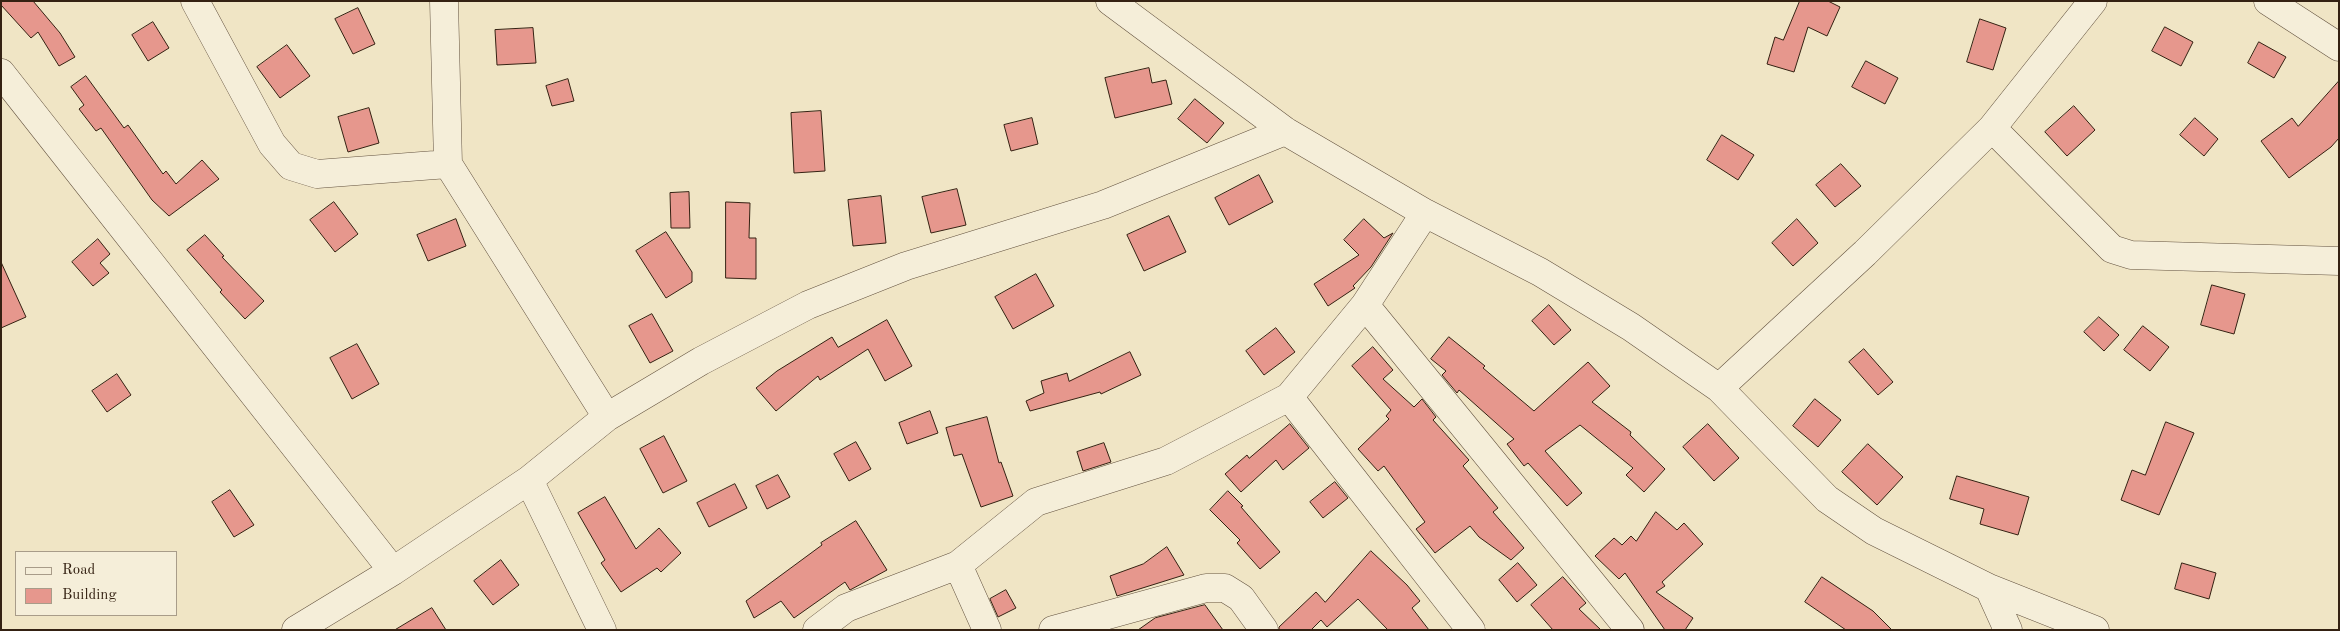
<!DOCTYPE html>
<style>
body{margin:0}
#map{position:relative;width:2340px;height:631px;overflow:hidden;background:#f0e5c5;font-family:"Old Standard TT",serif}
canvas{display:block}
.frame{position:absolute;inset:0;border:2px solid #342112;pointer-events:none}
.legend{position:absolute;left:15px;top:551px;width:162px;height:65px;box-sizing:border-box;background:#f5eed9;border:1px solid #a89c89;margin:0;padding:6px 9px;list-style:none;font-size:15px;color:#342112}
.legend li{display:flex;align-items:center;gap:10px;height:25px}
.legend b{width:25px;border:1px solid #a89c89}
</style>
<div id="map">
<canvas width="2340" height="631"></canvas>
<div class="frame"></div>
<ul class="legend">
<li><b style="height:6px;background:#f5eed9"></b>Road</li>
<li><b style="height:14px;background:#e6978d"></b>Building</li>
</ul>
</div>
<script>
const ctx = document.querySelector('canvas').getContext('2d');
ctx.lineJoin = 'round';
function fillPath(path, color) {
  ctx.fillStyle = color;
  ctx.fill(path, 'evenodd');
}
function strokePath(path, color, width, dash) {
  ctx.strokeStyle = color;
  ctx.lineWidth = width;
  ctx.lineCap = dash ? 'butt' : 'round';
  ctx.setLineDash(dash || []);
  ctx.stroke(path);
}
const building = new Path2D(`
 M 1,1 L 33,1 L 60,33 L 75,57 L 59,66 L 38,32 L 31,38 L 1,5 Z
 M 1800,1 L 1828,1 L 1840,7 L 1827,36 L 1808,27 L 1794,72 L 1767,64 L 1775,37 L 1783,40 Z
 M 358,8 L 375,44 L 353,54 L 335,19 Z
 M 1980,19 L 2006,28 L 1993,70 L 1967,62 Z
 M 153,22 L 169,48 L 148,61 L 132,35 Z
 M 2165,27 L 2193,42 L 2181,66 L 2152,51 Z
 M 533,28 L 536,63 L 497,65 L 495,30 Z
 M 2259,42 L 2286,57 L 2274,78 L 2248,63 Z
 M 287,45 L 310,76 L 280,98 L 257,67 Z
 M 1866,61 L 1898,78 L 1885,104 L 1852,87 Z
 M 1149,68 L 1152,83 L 1166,80 L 1172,104 L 1115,118 L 1105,78 Z
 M 86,76 L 124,128 L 128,125 L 163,174 L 166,171 L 176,184 L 202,160 L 219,179 L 169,216 L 152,200 L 101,128 L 96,131 L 79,109 L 84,105 L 71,87 Z
 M 568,79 L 574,101 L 552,106 L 546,86 Z
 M 2339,81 L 2339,138 L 2331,147 L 2289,178 L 2261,141 L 2292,118 L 2298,126 Z
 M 1195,99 L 1224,123 L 1207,143 L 1178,119 Z
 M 2074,106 L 2095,130 L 2067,156 L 2045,132 Z
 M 369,108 L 379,143 L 348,152 L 338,117 Z
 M 821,111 L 825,171 L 794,173 L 791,113 Z
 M 1032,118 L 1038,144 L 1011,151 L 1004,125 Z
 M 2195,118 L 2218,139 L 2204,156 L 2180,135 Z
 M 1722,135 L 1754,155 L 1738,180 L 1707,160 Z
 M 1841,164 L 1861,186 L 1835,207 L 1816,185 Z
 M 1259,175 L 1273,202 L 1229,225 L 1215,198 Z
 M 957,189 L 966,225 L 931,233 L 922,197 Z
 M 689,192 L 690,228 L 671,228 L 670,193 Z
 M 881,196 L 886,243 L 853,246 L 848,200 Z
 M 334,202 L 358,234 L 335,252 L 310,220 Z
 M 726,202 L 750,203 L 749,238 L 756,238 L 756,279 L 726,278 Z
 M 1169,216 L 1186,252 L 1144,271 L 1127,235 Z
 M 456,219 L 466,246 L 428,261 L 417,235 Z
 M 1364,219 L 1384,238 L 1393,233 L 1371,267 L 1353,286 L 1355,288 L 1328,306 L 1314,284 L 1359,255 L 1344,240 Z
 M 1797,219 L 1818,243 L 1793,266 L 1772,243 Z
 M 666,232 L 692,272 L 692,282 L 666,298 L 636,251 Z
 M 205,235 L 224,256 L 222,257 L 264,301 L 245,319 L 220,292 L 222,290 L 187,250 Z
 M 98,239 L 110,254 L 100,263 L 109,273 L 93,286 L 72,262 Z
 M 1,262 L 26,317 L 1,328 Z
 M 1036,274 L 1054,306 L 1013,329 L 995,297 Z
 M 2212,285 L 2245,294 L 2234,334 L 2201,325 Z
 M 1549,305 L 1571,330 L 1554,345 L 1532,321 Z
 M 652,314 L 673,351 L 650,363 L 629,326 Z
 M 2099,317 L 2119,335 L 2104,351 L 2084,332 Z
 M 887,320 L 912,366 L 885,381 L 868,349 L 820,380 L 818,376 L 776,411 L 756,388 L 777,371 L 832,337 L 838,347 Z
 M 2143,326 L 2169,347 L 2150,371 L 2124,350 Z
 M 1276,328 L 1295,352 L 1264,375 L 1246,351 Z
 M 1449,337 L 1485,366 L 1483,368 L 1534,411 L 1588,362 L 1610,386 L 1592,402 L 1631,432 L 1630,435 L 1665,469 L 1644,492 L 1626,475 L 1633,468 L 1580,425 L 1545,451 L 1582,493 L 1567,506 L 1528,463 L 1524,466 L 1507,444 L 1514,439 L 1459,390 L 1457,393 L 1442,375 L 1446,371 L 1431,359 Z
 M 357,344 L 379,384 L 352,399 L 330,358 Z
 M 1373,347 L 1393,370 L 1383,379 L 1414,407 L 1422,399 L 1436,417 L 1433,420 L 1469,460 L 1463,466 L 1498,508 L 1493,512 L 1524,548 L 1511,560 L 1479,537 L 1470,526 L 1435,553 L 1416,529 L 1425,522 L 1384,466 L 1378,471 L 1358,449 L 1389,419 L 1386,416 L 1391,410 L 1352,366 Z
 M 1864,349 L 1893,382 L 1878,395 L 1849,362 Z
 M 1130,352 L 1141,375 L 1101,394 L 1100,392 L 1030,411 L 1026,401 L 1044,393 L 1041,381 L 1067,373 L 1069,381 Z
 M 117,374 L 131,395 L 107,412 L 92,391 Z
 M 1815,399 L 1841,420 L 1818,447 L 1793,426 Z
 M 930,411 L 938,433 L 907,444 L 899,423 Z
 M 987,417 L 999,463 L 1001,462 L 1013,496 L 981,507 L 962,454 L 954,456 L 946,428 Z
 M 2166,422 L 2194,433 L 2159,515 L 2121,500 L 2132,470 L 2145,475 Z
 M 1290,424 L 1309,448 L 1283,470 L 1276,460 L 1241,492 L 1225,474 L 1247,455 L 1249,458 Z
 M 1708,424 L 1739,458 L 1714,481 L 1683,447 Z
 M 664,436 L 687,481 L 663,493 L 640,449 Z
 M 856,442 L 871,469 L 849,481 L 834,454 Z
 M 1104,443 L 1111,462 L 1083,471 L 1077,452 Z
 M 1868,444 L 1903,477 L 1877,505 L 1842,472 Z
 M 778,475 L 790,497 L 767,509 L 756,486 Z
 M 1957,476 L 2029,497 L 2018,535 L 1980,524 L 1984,509 L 1950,499 Z
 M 1335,482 L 1348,498 L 1323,518 L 1310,502 Z
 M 735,484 L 747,508 L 709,527 L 697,503 Z
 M 230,490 L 254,525 L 234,537 L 212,502 Z
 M 1228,491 L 1243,506 L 1241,507 L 1280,552 L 1260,569 L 1237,543 L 1240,540 L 1210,510 Z
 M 605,497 L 636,549 L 659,528 L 681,553 L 661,572 L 657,568 L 621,592 L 601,563 L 605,560 L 578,513 Z
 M 1656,512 L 1677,530 L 1684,523 L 1703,544 L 1662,582 L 1665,586 L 1656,592 L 1693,618 L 1685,630 L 1665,630 L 1625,573 L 1619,579 L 1595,556 L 1614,538 L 1622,545 L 1631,536 L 1636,541 Z
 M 856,521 L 887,570 L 850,590 L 845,582 L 794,618 L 781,601 L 754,618 L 746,601 L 822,545 L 821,543 Z
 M 1167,547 L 1184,575 L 1117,596 L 1110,576 L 1143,564 Z
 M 1371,551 L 1407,585 L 1420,601 L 1412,608 L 1429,630 L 1388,630 L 1358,599 L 1327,627 L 1321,620 L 1311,630 L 1279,630 L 1279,627 L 1316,592 L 1325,602 Z
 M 501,560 L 519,585 L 493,605 L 474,581 Z
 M 1518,563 L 1537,585 L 1517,602 L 1499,580 Z
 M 2182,563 L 2216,573 L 2209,599 L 2175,589 Z
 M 1563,577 L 1586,603 L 1579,609 L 1601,630 L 1553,630 L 1531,605 Z
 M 1822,577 L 1873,611 L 1892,630 L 1846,630 L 1805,602 Z
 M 1006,590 L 1016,608 L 998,617 L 990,599 Z
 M 1205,605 L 1223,630 L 1138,630 L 1155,618 Z
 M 432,608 L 446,630 L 395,630 Z`);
fillPath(building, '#e6978d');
strokePath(building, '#342112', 1);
const minor = new Path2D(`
 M 195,1 L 272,144 L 291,166 L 317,174 L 448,164
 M 444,1 L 448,164 L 607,417
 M 1110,1 L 1285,131 L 1425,213 L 1540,272 L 1631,327 L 1719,388 L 1827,499 L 1874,531 L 1989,588 L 2095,630
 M 2268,1 L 2339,47
 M 1,73 L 393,571
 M 1992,128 L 2112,249 L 2131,255 L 2339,261
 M 1365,305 L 1630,630
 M 1719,388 L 1865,253 L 1992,128 L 2093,1
 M 1289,397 L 1471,630
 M 529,480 L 602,630
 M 958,565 L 987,630
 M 1989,588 L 2008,630
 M 296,630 L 393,571 L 529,480 L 607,417 L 701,361 L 808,305 L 906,266 L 1103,205 L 1285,131
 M 817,630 L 846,608 L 958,565 L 1036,502 L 1166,461 L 1289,397 L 1365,305 L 1425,213
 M 1053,630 L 1206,588 L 1225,588 L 1241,598 L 1264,630`);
strokePath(minor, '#63523f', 29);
strokePath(minor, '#f5eed9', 28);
</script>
